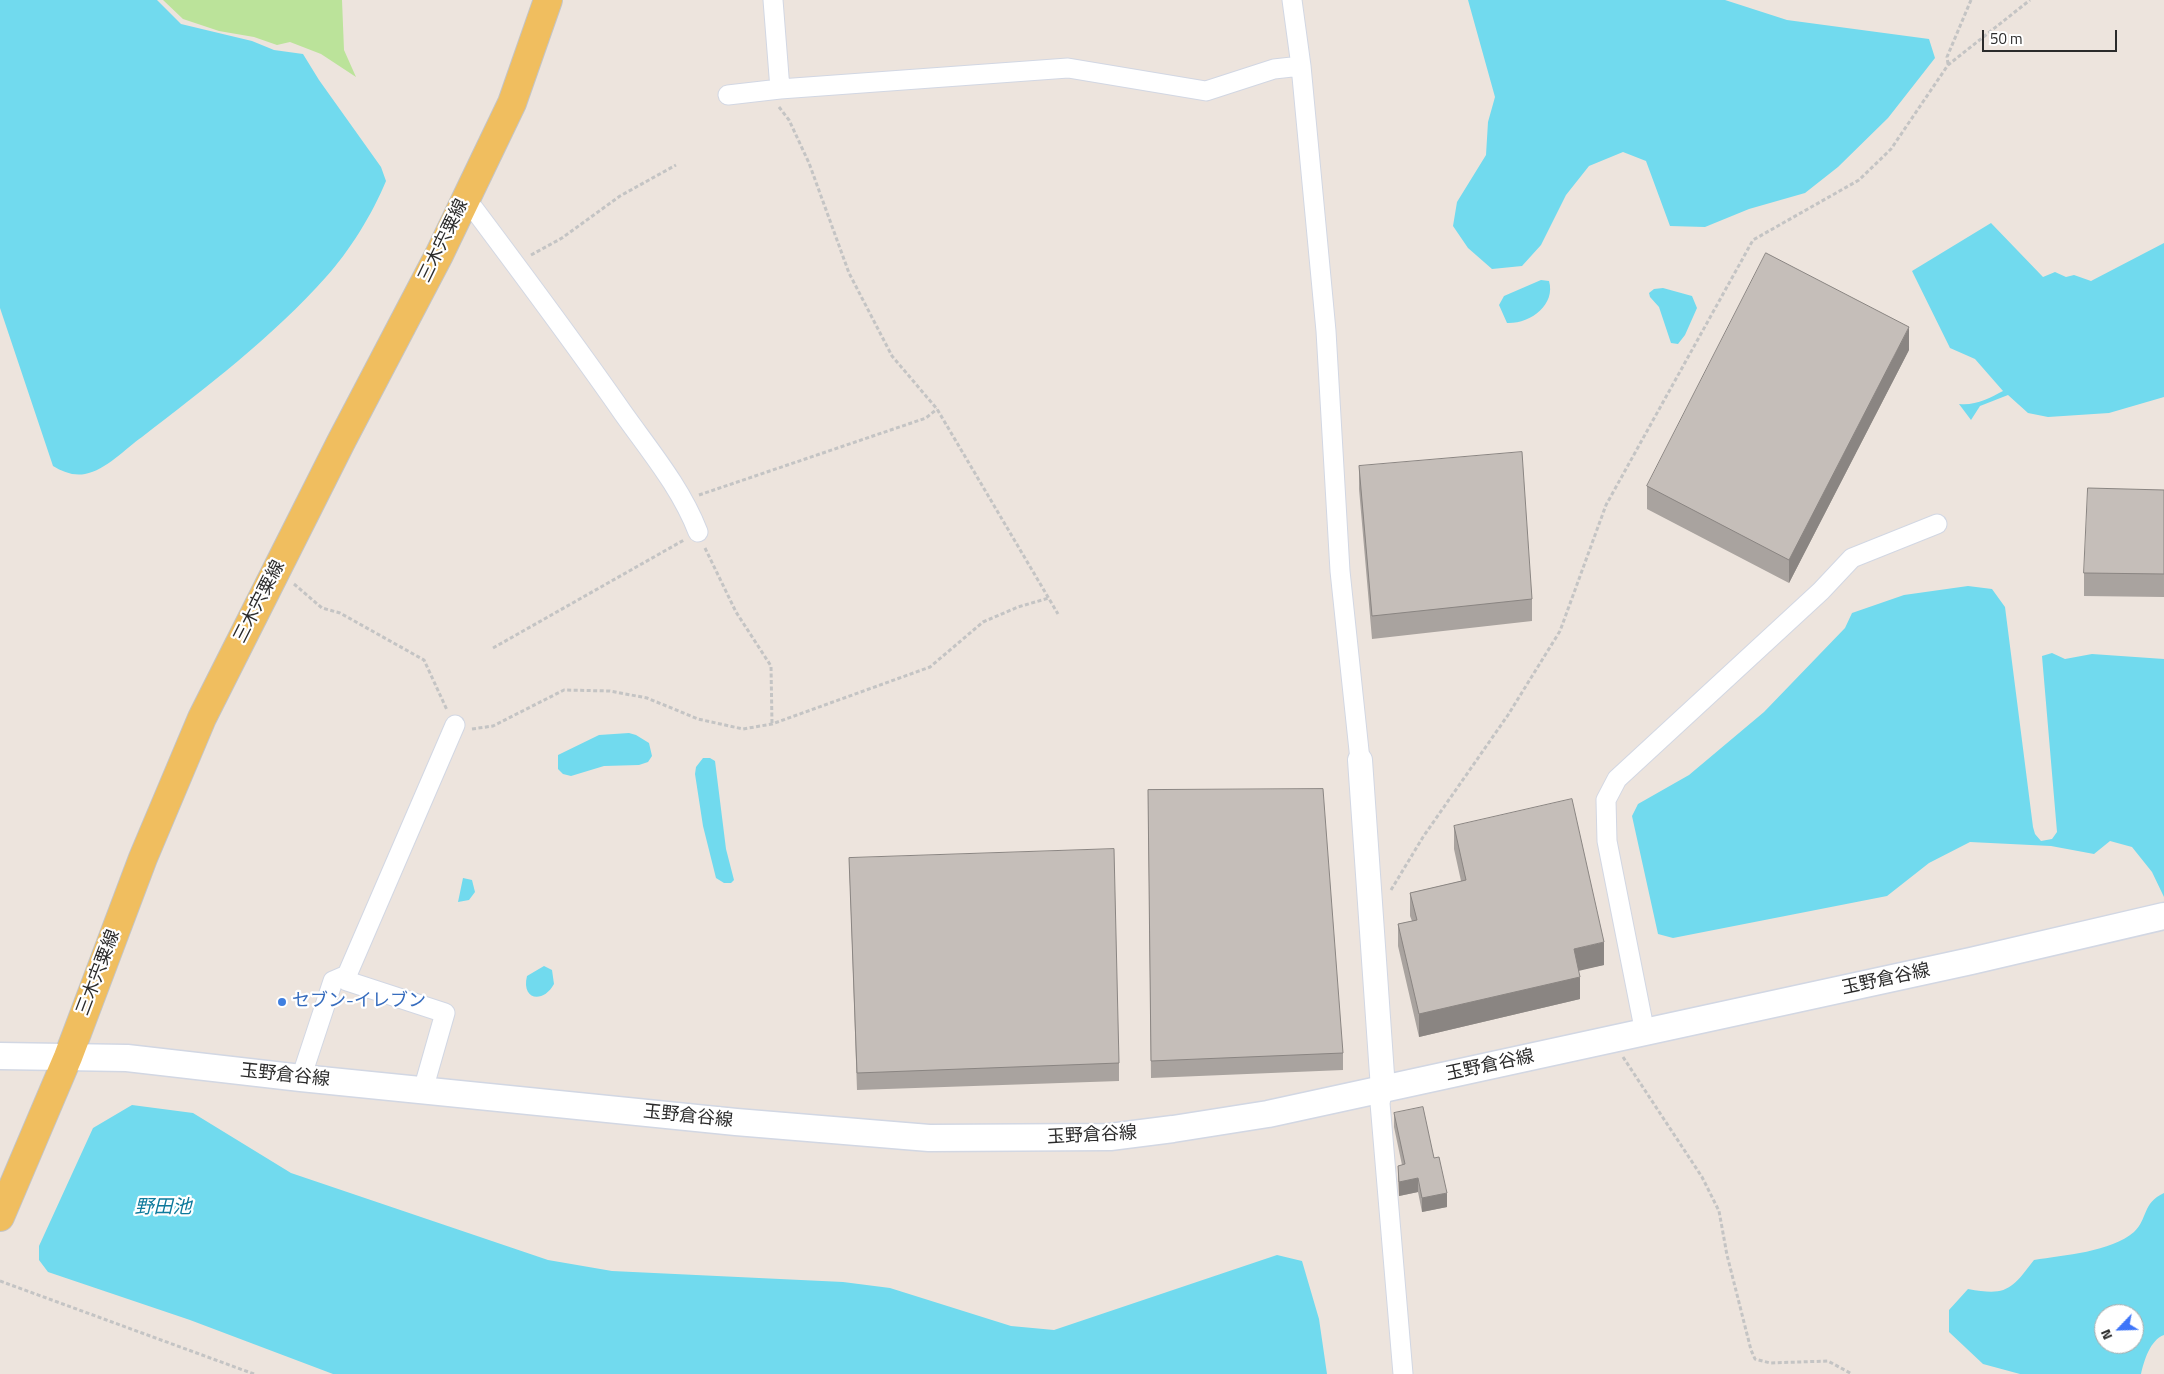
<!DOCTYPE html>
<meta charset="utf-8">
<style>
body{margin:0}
#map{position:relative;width:2164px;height:1374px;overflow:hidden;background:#ede4dd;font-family:"Titillium Web",sans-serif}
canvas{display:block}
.north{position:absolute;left:2094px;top:1304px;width:50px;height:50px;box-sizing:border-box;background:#fff;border:1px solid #aaa;border-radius:50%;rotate:246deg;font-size:14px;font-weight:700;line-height:20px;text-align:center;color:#2b2b2b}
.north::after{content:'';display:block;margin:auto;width:18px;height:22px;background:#3e75f9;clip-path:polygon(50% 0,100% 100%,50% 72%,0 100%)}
.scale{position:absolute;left:1982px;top:30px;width:135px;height:22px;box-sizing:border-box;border:2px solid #2b2b2b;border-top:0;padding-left:6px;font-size:15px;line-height:18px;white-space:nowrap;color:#2b2b2b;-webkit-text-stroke:4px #fff;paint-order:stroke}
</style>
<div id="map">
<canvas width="2164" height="1374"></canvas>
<div class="north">N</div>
<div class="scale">50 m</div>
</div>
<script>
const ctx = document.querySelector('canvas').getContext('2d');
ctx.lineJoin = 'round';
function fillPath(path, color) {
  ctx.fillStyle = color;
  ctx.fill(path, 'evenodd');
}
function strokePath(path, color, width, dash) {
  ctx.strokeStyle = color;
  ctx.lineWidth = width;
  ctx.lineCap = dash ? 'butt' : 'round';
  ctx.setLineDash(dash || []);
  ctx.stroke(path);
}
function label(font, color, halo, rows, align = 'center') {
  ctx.font = font + ' "Titillium Web","Noto Sans JP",sans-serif';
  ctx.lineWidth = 4.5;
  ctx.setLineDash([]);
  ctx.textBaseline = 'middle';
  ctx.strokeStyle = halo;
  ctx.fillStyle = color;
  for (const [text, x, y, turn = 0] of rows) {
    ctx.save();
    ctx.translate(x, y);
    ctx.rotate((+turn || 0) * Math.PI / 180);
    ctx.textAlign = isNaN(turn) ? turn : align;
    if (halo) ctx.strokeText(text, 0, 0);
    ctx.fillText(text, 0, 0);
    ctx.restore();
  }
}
fillPath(new Path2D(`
 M 163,0 L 342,0 L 344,50 L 356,77 L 321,54 L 290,42 L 277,45 L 254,37 L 219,31 L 183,19 Z`), '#bbe39a');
fillPath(new Path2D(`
 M 0,0 L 157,0 L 181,24 L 252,41 L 274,50 L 303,54 L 319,80 L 381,167 L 386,181 C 373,213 349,252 326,277 C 275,335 203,390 142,437 C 125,449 106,470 85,474 C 73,476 63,472 53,466 L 0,308 Z
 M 1468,0 L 1725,0 L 1787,20 L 1929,39 L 1935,58 L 1888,118 L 1838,167 L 1805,193 L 1749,209 L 1705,227 L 1670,226 L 1646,161 L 1623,152 L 1589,166 L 1566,195 L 1541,245 L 1522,266 L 1492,269 L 1468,248 L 1453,226 L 1457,202 L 1486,155 L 1488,122 L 1495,97 Z
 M 1991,223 L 2043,277 L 2055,272 L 2066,277 L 2074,275 L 2091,281 L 2164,243 L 2164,397 L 2109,413 L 2048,417 L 2028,413 L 2008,395 L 1980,406 L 1971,420 L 1959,404 C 1975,406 1990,398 2003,391 L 1975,359 L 1950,348 L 1912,271 Z
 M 1541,280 L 1549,281 C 1556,305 1530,324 1507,323 L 1499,305 L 1504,296 Z
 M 1663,288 L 1692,296 L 1697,308 L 1685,335 L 1678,344 L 1671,343 L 1659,307 L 1650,297 L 1649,293 L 1654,289 Z
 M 1968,586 L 1992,589 L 2005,607 L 2033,827 L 2035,834 L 2041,841 L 2052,839 L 2057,832 L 2042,656 L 2052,653 L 2065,659 L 2092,654 L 2164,659 L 2164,897 L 2152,872 L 2132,847 L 2110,841 L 2094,854 L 2051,846 L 1970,842 L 1929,863 L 1887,896 L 1673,938 L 1658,934 L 1632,816 L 1638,804 L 1689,775 L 1764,712 L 1845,628 L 1852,613 L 1904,595 Z
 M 629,733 L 636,735 L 649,743 L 652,756 L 648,762 L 639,765 L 604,766 L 571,776 L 563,774 L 558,769 L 558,755 L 599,735 Z
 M 703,758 L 710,758 L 715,761 L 726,849 L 734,880 L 731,883 L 724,883 L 716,878 L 703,826 L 695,774 L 696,767 Z
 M 463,878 L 472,880 L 475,892 L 469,900 L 458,902 Z
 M 544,966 L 552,970 L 554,984 C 543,1004 521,1000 527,976 Z
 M 132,1105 L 193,1113 L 291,1173 L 548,1260 L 612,1271 L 843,1282 L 890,1288 L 1011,1326 L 1054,1330 L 1277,1255 L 1302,1261 L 1319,1319 L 1327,1374 L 333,1374 L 190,1320 L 48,1272 L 39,1260 L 39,1246 L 93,1128 Z
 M 2164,1193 L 2164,1335 C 2150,1340 2144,1361 2141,1374 L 2020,1374 L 1983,1364 L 1949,1332 L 1949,1310 L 1968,1289 C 2007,1296 2011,1290 2034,1260 C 2064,1255 2111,1252 2134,1232 C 2148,1219 2142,1203 2164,1193 ZM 2104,1314 L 2134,1314 L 2134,1344 L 2104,1344 Z`), '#71daee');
const minor = new Path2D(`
 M 773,0 L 780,89
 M 1292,0 L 1301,66 L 1326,331 L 1340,571 L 1360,760
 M 728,95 L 780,89 L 1068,68 L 1206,91 L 1274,69 L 1301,66
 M 462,204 L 474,209 C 525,277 575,344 623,413 C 650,451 681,488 698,532
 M 343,977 L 347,981 L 445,1013 L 423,1090
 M 1645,1033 L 1607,841 L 1606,800 L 1617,779 L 1821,591 L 1852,558 L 1937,524
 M 301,1078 L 333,981 L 347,975 L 455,725
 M 1383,1089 L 1380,1103 L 1403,1374`);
const tertiary = new Path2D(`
 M 1360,760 L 1383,1089`);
const secondary = new Path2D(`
 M 0,1056 L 127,1058 L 301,1078 L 736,1122 L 929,1138 L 1110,1137 L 1173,1129 L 1268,1114 L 1971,961 L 2164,916`);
const primary = new Path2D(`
 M 0,1217 L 68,1057 L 143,858 L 202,718 L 341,442 L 439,255 L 512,103 L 548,0`);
strokePath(minor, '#d2d7e3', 21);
strokePath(tertiary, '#d2d7e3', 26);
strokePath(secondary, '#d2d7e3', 29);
strokePath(primary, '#c4c4c4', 30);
strokePath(new Path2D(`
 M 1948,64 L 1947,57 L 1971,0
 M 779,107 L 789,120 L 809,163 L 849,273 L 892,356 L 937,409 L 1058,614
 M 531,255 L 562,238 L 620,196 L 676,165
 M 699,495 L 926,418 L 937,409
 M 705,548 L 736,612 L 771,666 L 772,724
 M 294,584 L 322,608 L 340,613 L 424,660 L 447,710
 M 493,648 L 684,540
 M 472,729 L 493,726 L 564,690 L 610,691 L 647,698 L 698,719 L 743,729 L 772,724 L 930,667 L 983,622 L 1018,607 L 1049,598
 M 1391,890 L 1423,837 L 1508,715 L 1560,631 L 1606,505 L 1753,240 L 1859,180 L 1891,149 L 1948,65 L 2030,0
 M 1623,1057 L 1702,1177 L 1719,1211 L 1727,1255 L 1751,1350 L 1755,1359 L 1770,1363 L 1828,1361 L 1852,1374
 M 0,1281 L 254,1374`), '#c4c4c4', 3, [4, 2.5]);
strokePath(minor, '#fff', 19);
strokePath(tertiary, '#fff', 24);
strokePath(secondary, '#fff', 26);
strokePath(primary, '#f0be5f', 28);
fillPath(new Path2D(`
 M 1909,350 L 1789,583 L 1647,509 L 1647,486 Z
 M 1359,466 L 1532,599 L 1532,621 L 1372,639 L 1359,489 Z
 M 2164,490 L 2164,597 L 2084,596 L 2084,573 Z
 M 1148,790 L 1343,1053 L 1343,1070 L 1151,1078 Z
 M 1454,826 L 1604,965 L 1579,970 L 1580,999 L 1419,1037 L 1398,946 L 1398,924 L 1412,921 L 1410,916 L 1410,893 L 1461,881 L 1454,849 Z
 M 849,858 L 1119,1063 L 1119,1081 L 857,1090 Z
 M 1394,1113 L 1434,1158 L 1447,1207 L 1422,1212 L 1418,1192 L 1399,1196 L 1398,1180 L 1398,1166 L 1402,1165 L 1394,1127 Z`), '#a9a39f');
fillPath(new Path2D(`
 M 1909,327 L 1909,350 L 1789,583 L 1789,560 Z
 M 1604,942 L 1604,965 L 1574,972 L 1574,949 Z
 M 1580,977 L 1580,999 L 1419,1037 L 1419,1014 Z
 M 1418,1178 L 1418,1192 L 1399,1196 L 1399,1182 Z
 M 1447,1193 L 1447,1207 L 1422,1212 L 1422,1198 Z`), '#8a8582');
const building = new Path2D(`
 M 1766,253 L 1909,327 L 1789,560 L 1647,486 Z
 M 1522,452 L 1532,599 L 1372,616 L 1359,466 Z
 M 2088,488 L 2164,490 L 2164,574 L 2084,573 Z
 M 1323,789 L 1343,1053 L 1151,1061 L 1148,790 Z
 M 1572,799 L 1604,942 L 1574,949 L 1580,977 L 1419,1014 L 1398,924 L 1417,920 L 1410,893 L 1466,880 L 1454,826 Z
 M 1114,849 L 1119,1063 L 857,1073 L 849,858 Z
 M 1423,1107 L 1434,1158 L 1439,1157 L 1447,1193 L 1422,1198 L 1418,1178 L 1399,1182 L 1398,1166 L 1405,1164 L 1394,1113 Z`);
fillPath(building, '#c5beb9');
strokePath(building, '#8a8582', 1);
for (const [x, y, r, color] of [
 [282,1002,5,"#3f7fe0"]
]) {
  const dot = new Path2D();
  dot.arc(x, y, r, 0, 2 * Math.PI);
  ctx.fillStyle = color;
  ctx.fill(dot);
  strokePath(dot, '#fff', 2);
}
label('18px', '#2b2b2b', '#fff', [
 ["三木宍粟線",444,241,-64],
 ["三木宍粟線",260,602,-63],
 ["三木宍粟線",99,973,-69],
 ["玉野倉谷線",1886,980,-12],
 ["玉野倉谷線",1490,1066,-12],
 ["玉野倉谷線",285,1076,6],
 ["玉野倉谷線",688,1117,6],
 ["玉野倉谷線",1092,1136,-3]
]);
label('18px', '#366cbe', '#fff', [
 ["セブン-イレブン",292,1002]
], 'left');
label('italic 19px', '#0e7a9c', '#fff', [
 ["野田池",163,1208]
]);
</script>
